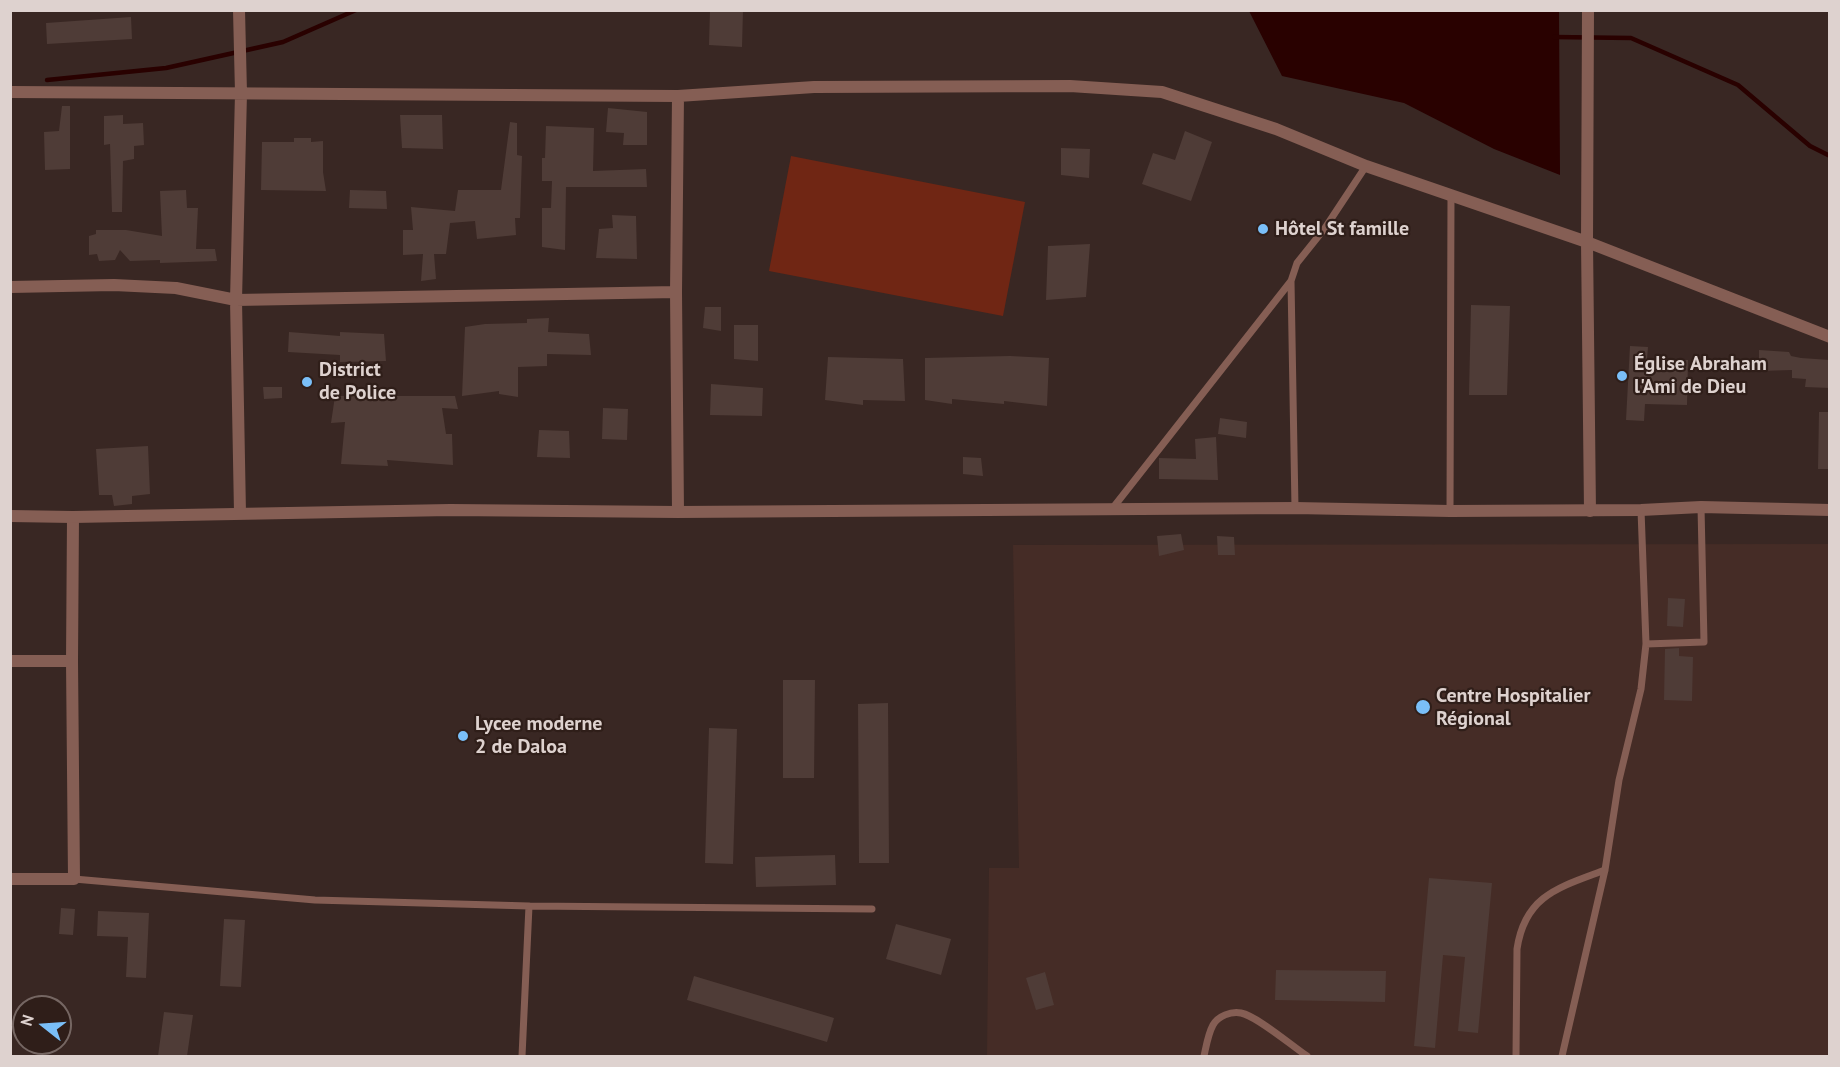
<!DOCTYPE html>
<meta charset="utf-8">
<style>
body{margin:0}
#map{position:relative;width:1840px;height:1067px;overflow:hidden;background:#392723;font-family:"PT Sans",sans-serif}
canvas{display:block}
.frame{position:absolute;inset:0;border:12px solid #ded2cf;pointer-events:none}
.north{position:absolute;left:12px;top:995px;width:60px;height:60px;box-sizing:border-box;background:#2f1e19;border:2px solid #756662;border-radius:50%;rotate:287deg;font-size:16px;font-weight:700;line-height:24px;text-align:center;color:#ded2cf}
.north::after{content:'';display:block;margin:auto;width:21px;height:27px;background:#7abff8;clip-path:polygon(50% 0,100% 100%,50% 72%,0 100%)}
</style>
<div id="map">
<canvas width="1840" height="1067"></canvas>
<div class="frame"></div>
<div class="north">N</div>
</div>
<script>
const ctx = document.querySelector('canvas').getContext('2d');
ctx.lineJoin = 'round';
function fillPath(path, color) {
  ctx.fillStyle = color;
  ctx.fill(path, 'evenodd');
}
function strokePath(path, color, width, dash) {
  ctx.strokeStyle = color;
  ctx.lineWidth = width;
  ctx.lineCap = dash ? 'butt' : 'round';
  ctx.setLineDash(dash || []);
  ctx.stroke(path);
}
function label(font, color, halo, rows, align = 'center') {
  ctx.font = font + ' "PT Sans",sans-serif';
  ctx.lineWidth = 4.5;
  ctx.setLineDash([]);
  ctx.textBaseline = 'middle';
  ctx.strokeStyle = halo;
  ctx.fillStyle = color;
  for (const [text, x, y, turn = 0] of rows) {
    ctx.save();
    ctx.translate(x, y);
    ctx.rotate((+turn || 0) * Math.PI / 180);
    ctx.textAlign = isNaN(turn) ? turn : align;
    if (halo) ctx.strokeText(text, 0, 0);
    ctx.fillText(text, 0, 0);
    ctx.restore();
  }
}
fillPath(new Path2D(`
 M 1829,544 L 1829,1056 L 987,1056 L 989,868 L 1019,868 L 1013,545 Z`), '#452c26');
fillPath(new Path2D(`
 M 791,156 L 1025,202 L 1003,316 L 769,271 Z`), '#702614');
fillPath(new Path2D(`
 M 1249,11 L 1559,11 L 1560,175 L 1494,149 L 1404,103 L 1282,76 Z`), '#290100');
strokePath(new Path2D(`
 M 1554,37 L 1631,38 L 1738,85 L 1810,146 L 1830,156
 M 47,80 L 166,68 L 283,42 L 356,10`), '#290100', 4.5);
fillPath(new Path2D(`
 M 710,10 L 743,10 L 742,47 L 709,45 Z
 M 131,17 L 132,39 L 47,44 L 46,23 Z
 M 62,106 L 70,106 L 70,169 L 45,170 L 44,132 L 59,131 Z
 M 608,108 L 647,112 L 647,145 L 623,145 L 624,133 L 606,132 Z
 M 123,115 L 123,124 L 143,123 L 144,145 L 134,146 L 134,159 L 123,161 L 122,212 L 112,212 L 110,144 L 104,145 L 104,116 Z
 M 400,115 L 442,115 L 443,149 L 402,148 Z
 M 510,122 L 517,123 L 517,155 L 522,156 L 520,218 L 515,218 L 516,235 L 477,239 L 475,221 L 450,223 L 446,254 L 434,254 L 436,279 L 421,281 L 423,254 L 403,255 L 403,230 L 413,230 L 411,207 L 455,211 L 458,190 L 501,190 Z
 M 546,126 L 594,128 L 593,171 L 646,169 L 647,187 L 566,187 L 565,250 L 542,247 L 542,208 L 551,208 L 552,181 L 542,181 L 542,158 L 545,158 Z
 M 1185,131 L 1212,142 L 1191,201 L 1142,184 L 1153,153 L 1175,160 Z
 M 294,138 L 311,138 L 311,142 L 323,141 L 323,172 L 326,191 L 261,190 L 262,142 L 294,142 Z
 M 1061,148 L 1090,149 L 1089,178 L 1061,175 Z
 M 186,190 L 187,208 L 198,208 L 196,249 L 215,249 L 217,261 L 160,263 L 160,260 L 130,261 L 120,250 L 115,260 L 99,261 L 97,254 L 89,255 L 89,236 L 96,234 L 96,230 L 126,230 L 162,236 L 160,191 Z
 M 350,190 L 386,191 L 387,209 L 349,208 Z
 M 612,215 L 636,216 L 637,259 L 596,258 L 599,229 L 613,228 Z
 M 1090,244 L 1086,297 L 1046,300 L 1048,246 Z
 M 1471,305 L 1510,306 L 1507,395 L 1469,395 Z
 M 705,307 L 721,307 L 721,331 L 703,328 Z
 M 549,318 L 548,332 L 589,334 L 591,355 L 547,354 L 547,366 L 518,367 L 518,397 L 499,394 L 499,391 L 462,396 L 465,327 L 485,324 L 527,323 L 527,319 Z
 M 734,325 L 758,325 L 758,361 L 734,359 Z
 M 289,332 L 340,336 L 340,332 L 384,334 L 386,361 L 340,362 L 340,355 L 288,352 Z
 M 1630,346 L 1648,347 L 1647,359 L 1688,360 L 1687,405 L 1645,404 L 1644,421 L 1626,420 Z
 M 1759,350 L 1789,352 L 1791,356 L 1801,358 L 1830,360 L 1830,388 L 1805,387 L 1806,379 L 1792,378 L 1792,370 L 1759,371 Z
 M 1010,356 L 1049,358 L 1047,406 L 1004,401 L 1004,404 L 952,399 L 952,404 L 925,400 L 925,358 Z
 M 828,357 L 903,359 L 905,401 L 863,400 L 863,405 L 825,400 Z
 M 711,384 L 763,388 L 762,416 L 710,415 Z
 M 263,387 L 282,387 L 282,398 L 264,399 Z
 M 335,396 L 455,396 L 458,409 L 442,408 L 446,434 L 452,434 L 453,465 L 387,460 L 388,466 L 341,464 L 345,422 L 331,423 Z
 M 603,408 L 628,409 L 627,440 L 602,439 Z
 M 1819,412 L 1830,412 L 1830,469 L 1818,469 Z
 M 1220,418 L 1247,422 L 1246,438 L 1218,434 Z
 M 539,430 L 569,431 L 570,458 L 537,457 Z
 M 1216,437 L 1218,480 L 1159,479 L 1159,458 L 1196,459 L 1195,439 Z
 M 148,446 L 150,494 L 132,496 L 132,504 L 114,506 L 112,495 L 99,495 L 96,449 Z
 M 963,457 L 981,458 L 983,476 L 963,474 Z
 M 1181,534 L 1184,550 L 1159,556 L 1157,536 Z
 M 1217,536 L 1234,537 L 1235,555 L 1218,555 Z
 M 1668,598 L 1685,599 L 1683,627 L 1667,626 Z
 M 1679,648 L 1679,656 L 1693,657 L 1692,701 L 1664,700 L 1665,649 Z
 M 783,680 L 815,680 L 814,778 L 783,778 Z
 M 888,703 L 889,863 L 859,863 L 858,704 Z
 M 709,728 L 737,729 L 733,864 L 705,863 Z
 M 835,855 L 836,885 L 756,887 L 755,857 Z
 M 1429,878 L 1492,883 L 1478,1033 L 1458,1031 L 1465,957 L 1443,955 L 1435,1048 L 1414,1046 Z
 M 61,908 L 75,909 L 73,935 L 59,934 Z
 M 98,911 L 149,913 L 146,978 L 126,977 L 128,937 L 97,936 Z
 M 224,919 L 245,920 L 241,987 L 220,986 Z
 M 896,924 L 951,939 L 941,975 L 886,959 Z
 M 1276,970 L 1386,971 L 1385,1002 L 1275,1000 Z
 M 1045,972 L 1054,1005 L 1036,1010 L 1026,978 Z
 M 694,976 L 834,1018 L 827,1042 L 687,1000 Z
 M 164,1012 L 193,1015 L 187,1056 L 158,1056 Z`), '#4f3c37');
strokePath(new Path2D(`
 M 1291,281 L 1295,508
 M 1112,509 L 1291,281 L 1297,263 L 1325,228 L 1366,166
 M 1641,510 L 1646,644 L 1704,642 L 1701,507
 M 1450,511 L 1451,195
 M 74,879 L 315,900 L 529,906 L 872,909
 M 522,1056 L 529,906
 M 1204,1056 C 1206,1047 1208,1034 1213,1025 C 1218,1016 1231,1011 1241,1013 C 1257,1016 1292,1046 1307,1056
 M 1516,1056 L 1517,949 C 1525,895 1560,887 1605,870
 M 1562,1056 L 1605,870 L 1619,780 L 1641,689 L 1646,644`), '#855e54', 7);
strokePath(new Path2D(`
 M 239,10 L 241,93 L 236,300 L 240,513
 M 1588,10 L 1587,242 L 1590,511
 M 10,92 L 678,96 L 814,87 L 1070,86 L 1162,92 L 1276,129 L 1366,166 L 1587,242 L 1830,337
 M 678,96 L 676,292 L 678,512
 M 10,287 L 114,285 L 176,288 L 236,300 L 676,292
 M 10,661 L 72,661
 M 10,879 L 74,879 L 72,661 L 73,517`), '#855e54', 12);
strokePath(new Path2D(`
 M 10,516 L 73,517 L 450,510 L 678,512 L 1295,508 L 1450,511 L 1641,510 L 1701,507 L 1830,510`), '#855e54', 12);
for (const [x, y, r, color] of [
 [1263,229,6,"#7abff8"],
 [1622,376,6,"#7abff8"],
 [307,382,6,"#7abff8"],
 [1423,707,8,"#7abff8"],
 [463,736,6,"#7abff8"]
]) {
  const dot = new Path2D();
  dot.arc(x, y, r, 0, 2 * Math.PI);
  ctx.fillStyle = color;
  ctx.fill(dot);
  strokePath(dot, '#2f1e19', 2);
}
label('bold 20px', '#ded2cf', '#2f1e19', [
 ["Hôtel St famille",1275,229],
 ["Église Abraham",1634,364],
 ["l'Ami de Dieu",1634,387],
 ["District",319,370],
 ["de Police",319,393],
 ["Centre Hospitalier",1436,696],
 ["Régional",1436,719],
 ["Lycee moderne",475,724],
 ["2 de Daloa",475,747]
], 'left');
</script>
